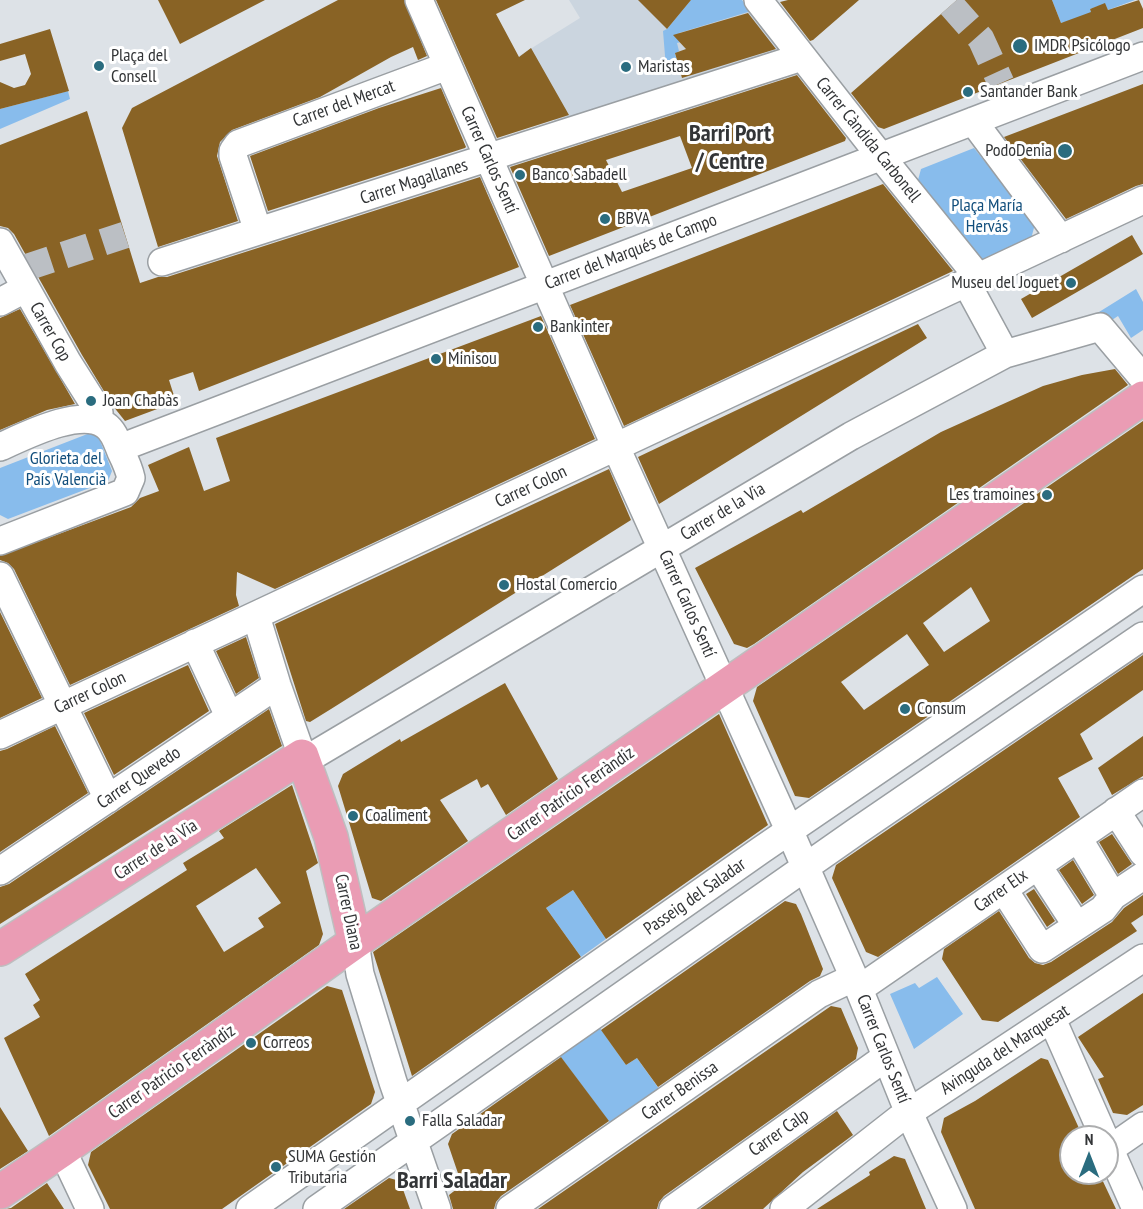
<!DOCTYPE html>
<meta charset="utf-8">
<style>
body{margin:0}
#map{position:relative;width:1143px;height:1209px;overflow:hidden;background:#dde2e7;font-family:"PT Sans Narrow",sans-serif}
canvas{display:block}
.north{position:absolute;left:1059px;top:1125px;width:60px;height:60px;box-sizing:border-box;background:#fff;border:2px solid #adaeaf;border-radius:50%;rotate:0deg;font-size:16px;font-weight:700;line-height:24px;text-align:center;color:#333537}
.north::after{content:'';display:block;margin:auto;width:21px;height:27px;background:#2a6c7f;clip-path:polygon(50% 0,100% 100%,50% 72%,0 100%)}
</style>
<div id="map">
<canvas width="1143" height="1209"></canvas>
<div class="north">N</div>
</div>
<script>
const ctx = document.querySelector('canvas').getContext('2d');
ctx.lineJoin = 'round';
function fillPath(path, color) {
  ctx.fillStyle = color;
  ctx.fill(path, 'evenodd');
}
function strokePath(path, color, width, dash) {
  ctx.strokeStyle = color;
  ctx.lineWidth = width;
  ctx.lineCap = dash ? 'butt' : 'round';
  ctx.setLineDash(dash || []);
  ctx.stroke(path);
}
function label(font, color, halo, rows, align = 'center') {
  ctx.font = font + ' "PT Sans Narrow",sans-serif';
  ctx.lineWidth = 6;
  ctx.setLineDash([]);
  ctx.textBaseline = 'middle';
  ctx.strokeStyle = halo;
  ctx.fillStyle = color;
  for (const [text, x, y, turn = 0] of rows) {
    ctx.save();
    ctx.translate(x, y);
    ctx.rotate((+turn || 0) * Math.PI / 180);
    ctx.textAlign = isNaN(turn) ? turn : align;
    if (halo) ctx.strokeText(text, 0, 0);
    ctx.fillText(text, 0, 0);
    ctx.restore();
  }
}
fillPath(new Path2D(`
 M 569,0 L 742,0 L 782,50 L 555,122 L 519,56 L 580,18 Z`), '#cbd5df');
fillPath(new Path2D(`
 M 691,0 L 742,0 L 751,11 L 679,33 L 681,42 L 677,43 L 679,51 L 675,54 L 679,66 L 666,68 L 663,31 L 667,29 Z
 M 1052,0 L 1135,0 L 1108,10 L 1105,4 L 1090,9 L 1093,16 L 1061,23 Z
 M 68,91 L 70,99 L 0,129 L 0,109 Z
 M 974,148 L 1035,224 L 1031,239 L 982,263 L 918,180 L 921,169 Z
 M 1136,289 L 1143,302 L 1143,330 L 1131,338 L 1118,316 L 1106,324 L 1099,312 Z
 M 90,433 L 99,438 L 112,471 L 108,481 L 8,519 L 0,515 L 0,468 Z
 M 573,890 L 606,939 L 581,957 L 546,908 Z
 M 937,977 L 963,1014 L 914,1049 L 890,994 L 915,983 L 919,988 Z
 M 600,1028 L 626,1065 L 637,1058 L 662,1093 L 613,1127 L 560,1056 Z`), '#88bcec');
fillPath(new Path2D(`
 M 158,0 L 265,0 L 180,44 Z
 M 338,0 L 404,0 L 427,56 L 418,60 L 413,47 L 391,57 L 320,97 L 232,130 L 220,142 L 217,156 L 238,221 L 158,247 L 122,128 L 132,108 Z
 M 436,0 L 525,0 L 496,14 L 519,57 L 531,48 L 569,115 L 497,138 Z
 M 638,0 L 691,0 L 667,29 Z
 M 788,0 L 859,0 L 813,40 L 810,41 L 780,2 Z
 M 957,0 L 1052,0 L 1061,23 L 1091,12 L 1090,9 L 1105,3 L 1108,10 L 1139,0 L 1143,9 L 1143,28 L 884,129 L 878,127 L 851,93 Z
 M 748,13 L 776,49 L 682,78 L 675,53 L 686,49 L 673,35 Z
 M 50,29 L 69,91 L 0,109 L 0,82 L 14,88 L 25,85 L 31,74 L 25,54 L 0,61 L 0,44 Z
 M 797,75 L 846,138 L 845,141 L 549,256 L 510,167 ZM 680,136 L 692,168 L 622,192 L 606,160 Z
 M 1143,84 L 1143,184 L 1136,186 L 1066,219 L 1004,137 Z
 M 441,88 L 466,147 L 465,148 L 268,211 L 250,156 L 379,108 Z
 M 87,111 L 140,283 L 158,277 L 167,277 L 480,177 L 519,267 L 199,391 L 193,372 L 169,380 L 176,402 L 125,421 L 113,406 L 82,355 L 14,234 L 8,228 L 0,226 L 0,145 Z
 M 883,184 L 953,271 L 624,426 L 570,305 Z
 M 1132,235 L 1143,254 L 1032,318 L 1021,299 Z
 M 20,309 L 75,404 L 47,410 L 0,430 L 0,318 Z
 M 541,316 L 595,439 L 275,589 L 237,572 L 236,595 L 239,606 L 70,685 L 14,569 L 8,563 L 0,560 L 0,556 L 131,507 L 140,498 L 159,491 L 148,465 L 189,447 L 204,491 L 230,481 L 216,438 Z
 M 918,324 L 927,338 L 659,504 L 638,457 Z
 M 1115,369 L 1128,385 L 754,644 L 747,648 L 734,644 L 695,568 L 801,510 L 803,513 L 941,432 L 1043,386 L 1082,375 Z
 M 1143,421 L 1143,569 L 809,798 L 795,796 L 753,701 L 757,687 ZM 971,587 L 990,621 L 944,652 L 923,623 ZM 907,634 L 929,665 L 864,710 L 841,682 Z
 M 609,469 L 631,520 L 331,709 L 310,722 L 306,721 L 275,624 Z
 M 0,612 L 42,698 L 0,718 Z
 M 246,637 L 259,678 L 236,694 L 216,651 Z
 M 1143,655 L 1143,690 L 1080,734 L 1093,759 L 1058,778 L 1080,817 L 878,957 L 866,952 L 832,878 L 836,865 Z
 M 188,665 L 209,711 L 114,775 L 84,713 Z
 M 505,683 L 558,779 L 506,815 L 488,784 L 481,788 L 477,779 L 440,800 L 468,841 L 381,901 L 372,898 L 338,786 L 343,774 L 400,739 L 401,742 Z
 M 269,709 L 282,746 L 0,924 L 0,887 L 9,884 Z
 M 719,714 L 768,825 L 606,939 L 573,890 L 546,908 L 581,957 L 412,1076 L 373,952 Z
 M 55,726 L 88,793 L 0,852 L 0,751 L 7,749 Z
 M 1143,736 L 1143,776 L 1112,795 L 1098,768 Z
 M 292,785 L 318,863 L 306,871 L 323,934 L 319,945 L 49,1136 L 4,1038 L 40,1017 L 33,1005 L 40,1000 L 25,974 L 187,870 L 183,863 L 224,838 L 219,831 ZM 256,868 L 281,903 L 258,918 L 264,927 L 224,952 L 196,906 Z
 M 1112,834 L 1132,864 L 1118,874 L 1099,842 Z
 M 1073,860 L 1094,895 L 1082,904 L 1059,870 Z
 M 1034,889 L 1055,921 L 1047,927 L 1026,894 Z
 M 1143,895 L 1143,915 L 1131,923 L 1137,931 L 998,1022 L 982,1020 L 942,959 L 944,949 L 999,911 L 1029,958 L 1035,963 L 1043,965 L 1051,962 L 1112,922 L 1124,908 Z
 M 785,901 L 796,904 L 801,914 L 823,969 L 820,976 L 810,981 L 658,1087 L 637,1058 L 626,1065 L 601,1030 Z
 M 327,986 L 342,990 L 375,1092 L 371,1104 L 222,1209 L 110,1209 L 88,1165 L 91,1152 Z
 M 1143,993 L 1143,1105 L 1127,1115 L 1113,1113 L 1098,1079 L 1104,1077 L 1078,1037 Z
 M 831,1006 L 841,1008 L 858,1048 L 856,1059 L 664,1196 L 659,1202 L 657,1209 L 538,1209 Z
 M 561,1057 L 609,1121 L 501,1196 L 496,1202 L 494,1209 L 453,1209 L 449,1195 L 462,1185 L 448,1144 L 452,1134 Z
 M 1041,1058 L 1048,1060 L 1083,1137 L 1071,1137 L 1071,1173 L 1099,1173 L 1116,1209 L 975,1209 L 941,1132 L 944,1118 L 975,1101 Z
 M 0,1107 L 28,1151 L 0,1169 Z
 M 837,1111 L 853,1135 L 803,1172 L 763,1209 L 700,1209 Z
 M 894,1156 L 905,1159 L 926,1209 L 817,1209 L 870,1175 L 869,1172 Z
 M 389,1178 L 400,1181 L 410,1209 L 344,1209 Z
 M 47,1183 L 64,1209 L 6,1209 L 11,1208 Z`), '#896325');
strokePath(new Path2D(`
 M 951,5 L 981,39 L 1001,83
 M 25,268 L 125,235`), '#bbbfc4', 27, [27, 14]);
const minor = new Path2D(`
 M 419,0 L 610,434 L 790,832 L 859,989 L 909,1113 L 953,1209
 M 758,0 L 874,148 L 979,278
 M 973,121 L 1061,239
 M 258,231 L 233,156 L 233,151 L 238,144 L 447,66
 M 0,242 L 68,363 L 99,412 L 99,421
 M 162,262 L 802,57
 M 967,284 L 1005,354
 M 0,302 L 17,293
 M 0,447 C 25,436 80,407 105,425 C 114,431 117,442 121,452 C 125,460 129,469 131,478 L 125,492 L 0,541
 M 120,448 L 1143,56
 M 0,576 L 108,799
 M 256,616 L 277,685 L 302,756
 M 195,643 L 229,716
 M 0,735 L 1143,200
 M 304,761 L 851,436 L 1005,354 L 1100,327 L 1143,378
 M 1116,811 L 1143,853
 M 1078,838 L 1113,896
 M 1038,866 L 1077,926
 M 0,871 L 277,685
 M 1004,890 L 1042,949 L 1103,909 L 1113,896 L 1143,876
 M 355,942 L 360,974 L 393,1082 L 437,1209
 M 859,989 L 1143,793
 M 1052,1019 L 1104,1137
 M 1107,1143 L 1136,1209
 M 1110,1149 L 1143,1126
 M 62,1150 L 90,1209
 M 250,1209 L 761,850 L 1143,589
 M 317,1209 L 857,831 L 1143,636
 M 510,1209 L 819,994 L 853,978
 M 673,1209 L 886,1057
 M 784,1209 L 899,1119 L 1143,958`);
const major = new Path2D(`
 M 0,949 L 302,756 L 331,837 L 355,942
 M 0,1192 L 62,1150 L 355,942 L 1143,398`);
strokePath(minor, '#9a9fa3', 30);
strokePath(major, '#bebebf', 36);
strokePath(minor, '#fff', 27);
strokePath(major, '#ea9cb4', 33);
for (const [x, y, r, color] of [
 [1020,46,8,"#2a6c7f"],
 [99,66,6,"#2a6c7f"],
 [626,67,6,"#2a6c7f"],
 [968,92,6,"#2a6c7f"],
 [1065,151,8,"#2a6c7f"],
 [520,175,6,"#2a6c7f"],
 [605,219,6,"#2a6c7f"],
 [1071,283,6,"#2a6c7f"],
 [538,327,6,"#2a6c7f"],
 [436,359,6,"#2a6c7f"],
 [91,401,6,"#2a6c7f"],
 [1047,495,6,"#2a6c7f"],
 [504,585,6,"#2a6c7f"],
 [905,709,6,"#2a6c7f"],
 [353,816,6,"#2a6c7f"],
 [251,1043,6,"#2a6c7f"],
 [410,1121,6,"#2a6c7f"],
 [276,1167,6,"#2a6c7f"]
]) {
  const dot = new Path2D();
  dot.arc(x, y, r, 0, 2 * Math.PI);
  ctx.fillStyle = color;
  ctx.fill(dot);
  strokePath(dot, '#fff', 2);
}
label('18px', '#333537', '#fff', [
 ["IMDR Psicólogo",1034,46],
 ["Plaça del",111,56],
 ["Consell",111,77],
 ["Maristas",638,67],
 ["Santander Bank",980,92],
 ["PodoDenia",1052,151,"right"],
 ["Banco Sabadell",532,175],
 ["BBVA",617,219],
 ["Museu del Joguet",1059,283,"right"],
 ["Bankinter",550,327],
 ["Minisou",448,359],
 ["Joan Chabàs",103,401],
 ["Les tramoines",1035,495,"right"],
 ["Hostal Comercio",516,585],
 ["Consum",917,709],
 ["Coaliment",365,816],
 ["Correos",263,1043],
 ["Falla Saladar",422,1121],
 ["SUMA Gestión",288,1157],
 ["Tributaria",288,1178]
], 'left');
label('18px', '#333537', '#fff', [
 ["Carrer del Mercat",344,104,-20],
 ["Carrer Càndida Carbonell",868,140,51],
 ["Carrer Carlos Sentí",489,160,66],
 ["Carrer Magallanes",414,182,-18],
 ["Carrer del Marqués de Campo",631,252,-21],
 ["Carrer Cop",50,332,60],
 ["Carrer Colon",531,487,-25],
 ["Carrer de la Via",723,512,-31],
 ["Carrer Carlos Sentí",687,604,66],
 ["Carrer Colon",90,693,-25],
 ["Carrer Quevedo",139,778,-34],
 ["Carrer Patricio Ferràndiz",571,794,-35],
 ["Carrer de la Via",156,850,-33],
 ["Carrer Elx",1001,891,-35],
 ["Passeig del Saladar",695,897,-35],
 ["Carrer Diana",348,912,78],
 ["Carrer Carlos Sentí",883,1049,68],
 ["Avinguda del Marquesat",1005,1050,-33],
 ["Carrer Patricio Ferràndiz",172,1072,-35],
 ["Carrer Benissa",680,1091,-35],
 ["Carrer Calp",779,1133,-35]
]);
label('18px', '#114e7c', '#fff', [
 ["Plaça María",987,206],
 ["Hervás",987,227],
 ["Glorieta del",66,459],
 ["País Valencià",66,480]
]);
label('bold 24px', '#333537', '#fff', [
 ["Barri Port",730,134],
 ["/ Centre",730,162],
 ["Barri Saladar",452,1181]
]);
</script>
